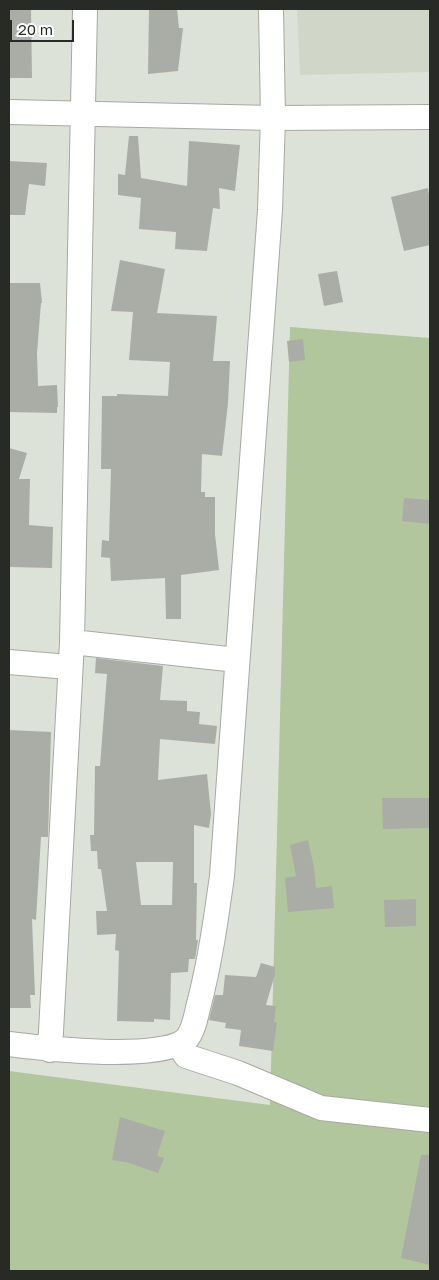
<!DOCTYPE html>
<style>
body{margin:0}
#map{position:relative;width:439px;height:1280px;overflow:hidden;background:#dde2d9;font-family:"Golos Text",sans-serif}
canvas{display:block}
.frame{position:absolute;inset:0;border:10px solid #282a26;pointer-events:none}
.scale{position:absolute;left:10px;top:20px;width:64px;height:22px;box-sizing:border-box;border:2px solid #282a26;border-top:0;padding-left:6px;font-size:15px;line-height:18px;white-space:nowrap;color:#282a26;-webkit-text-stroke:4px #fff;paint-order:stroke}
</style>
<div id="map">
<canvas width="439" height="1280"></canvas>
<div class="frame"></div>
<div class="scale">20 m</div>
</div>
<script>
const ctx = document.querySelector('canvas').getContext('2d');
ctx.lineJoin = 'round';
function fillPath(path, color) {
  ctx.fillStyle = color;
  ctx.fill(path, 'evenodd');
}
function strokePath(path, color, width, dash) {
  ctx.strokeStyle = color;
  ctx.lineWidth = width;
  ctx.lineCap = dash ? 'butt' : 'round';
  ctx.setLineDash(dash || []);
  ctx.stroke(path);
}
fillPath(new Path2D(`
 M 297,9 L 430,9 L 430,72 L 300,75 Z`), '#d0d7c9');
fillPath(new Path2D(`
 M 290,327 L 430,338 L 430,1271 L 9,1271 L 9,1071 L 270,1105 Z`), '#b1c69c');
fillPath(new Path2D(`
 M 9,9 L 31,9 L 32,78 L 9,78 Z
 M 149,9 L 177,9 L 179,28 L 183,28 L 178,71 L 148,74 Z
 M 129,136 L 138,136 L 141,178 L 187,186 L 189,141 L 240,145 L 235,191 L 219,188 L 220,209 L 213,208 L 207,251 L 175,249 L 176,232 L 139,229 L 141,198 L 118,195 L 118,174 L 125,175 Z
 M 9,161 L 47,163 L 45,186 L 29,184 L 25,215 L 9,215 Z
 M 428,188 L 430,200 L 430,245 L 404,251 L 391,197 Z
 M 120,260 L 165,269 L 157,313 L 217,316 L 213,361 L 230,361 L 228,403 L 222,456 L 202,454 L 201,492 L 205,492 L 205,497 L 215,497 L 215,534 L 219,570 L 181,575 L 181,619 L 166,619 L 165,578 L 111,581 L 110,558 L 101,557 L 102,540 L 109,541 L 111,469 L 101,469 L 102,396 L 117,396 L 117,394 L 168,396 L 170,362 L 129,360 L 133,312 L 111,311 Z
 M 337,271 L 343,302 L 324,306 L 318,274 Z
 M 9,283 L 40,283 L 42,303 L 41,303 L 37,353 L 38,386 L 57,385 L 58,407 L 57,407 L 57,413 L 9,412 Z
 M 303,339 L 305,360 L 289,362 L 287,341 Z
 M 9,448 L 27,453 L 19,479 L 30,479 L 29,525 L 53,527 L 52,568 L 9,567 Z
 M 404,498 L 430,500 L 430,524 L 402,521 Z
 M 96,658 L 163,666 L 160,700 L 187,701 L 187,711 L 200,712 L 199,724 L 217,726 L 215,744 L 160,739 L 158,780 L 207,774 L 211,814 L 209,828 L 194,825 L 194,883 L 197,883 L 196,940 L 198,940 L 195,959 L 189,959 L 188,972 L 171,973 L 170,1020 L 154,1019 L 154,1022 L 117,1021 L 119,951 L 115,950 L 116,934 L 97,935 L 96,911 L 107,911 L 101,869 L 98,869 L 97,851 L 91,851 L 90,835 L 94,835 L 95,766 L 100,766 L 107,674 L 95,673 ZM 136,862 L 173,862 L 172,905 L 141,905 Z
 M 9,730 L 51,732 L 48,837 L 41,837 L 36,920 L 32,919 L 35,995 L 30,995 L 31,1008 L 9,1008 Z
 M 382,798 L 430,798 L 430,828 L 383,829 Z
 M 308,840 L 314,867 L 316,888 L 332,886 L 334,908 L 288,912 L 285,878 L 296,876 L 290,845 Z
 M 416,899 L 416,926 L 385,927 L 384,900 Z
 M 261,963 L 275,967 L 275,974 L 266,1005 L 276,1006 L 274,1022 L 277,1022 L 273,1051 L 239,1046 L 241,1030 L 225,1028 L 226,1023 L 209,1020 L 215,995 L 223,995 L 225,975 L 256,977 Z
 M 120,1117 L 165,1131 L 157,1156 L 164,1158 L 158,1173 L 129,1163 L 112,1160 Z
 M 421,1155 L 430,1155 L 430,1265 L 401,1258 Z`), '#a9ada5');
const street = new Path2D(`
 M 9,112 L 273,118 L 430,117
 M 72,642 L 237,660
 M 9,662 L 69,667
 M 9,1044 C 41,1048 169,1063 188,1037 C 195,1027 196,1015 199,1004 C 210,962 216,919 222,876 L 270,210 L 273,118 L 271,9
 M 179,1045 L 186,1056 L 238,1073 L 321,1108 L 430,1120
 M 50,1050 L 72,642 L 85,9`);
strokePath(street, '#a6aaa2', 26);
strokePath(street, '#fff', 24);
</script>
